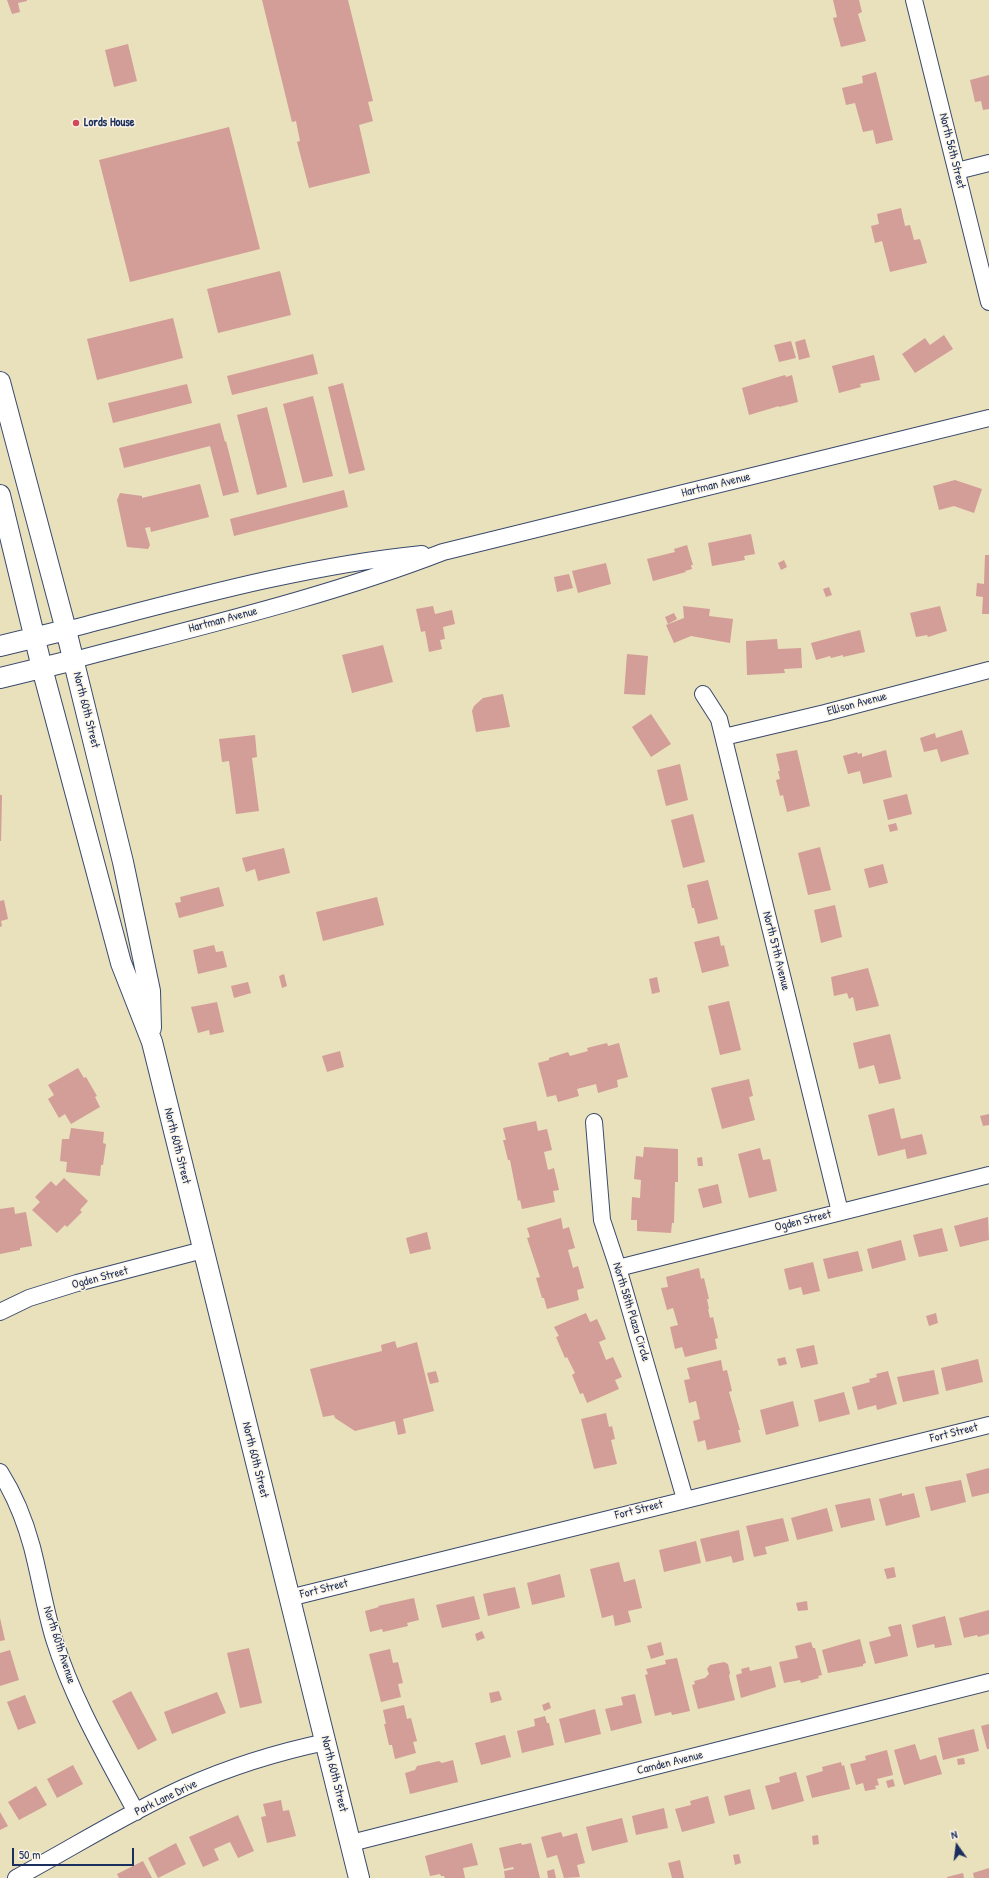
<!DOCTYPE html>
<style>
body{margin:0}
#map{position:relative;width:989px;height:1878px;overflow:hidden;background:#e9e0bc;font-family:"Patrick Hand",sans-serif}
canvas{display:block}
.north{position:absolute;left:937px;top:1826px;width:40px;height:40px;-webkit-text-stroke:3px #fcf5e5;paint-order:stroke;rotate:346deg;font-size:11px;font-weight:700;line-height:16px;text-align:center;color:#1b2f5e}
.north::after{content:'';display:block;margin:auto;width:14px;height:18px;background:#1b2f5e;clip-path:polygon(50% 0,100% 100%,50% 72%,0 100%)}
.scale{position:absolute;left:12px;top:1848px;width:122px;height:18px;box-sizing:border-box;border:2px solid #1b2f5e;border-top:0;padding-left:5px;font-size:12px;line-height:14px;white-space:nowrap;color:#1b2f5e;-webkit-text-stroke:3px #fcf5e5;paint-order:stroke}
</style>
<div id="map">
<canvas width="989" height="1878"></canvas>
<div class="north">N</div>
<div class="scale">50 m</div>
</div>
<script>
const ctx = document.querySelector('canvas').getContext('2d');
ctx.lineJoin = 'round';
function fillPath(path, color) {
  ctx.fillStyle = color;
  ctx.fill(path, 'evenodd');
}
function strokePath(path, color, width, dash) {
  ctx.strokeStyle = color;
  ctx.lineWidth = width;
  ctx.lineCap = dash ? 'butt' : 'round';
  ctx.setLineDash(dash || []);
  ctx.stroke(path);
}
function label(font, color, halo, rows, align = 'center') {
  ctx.font = font + ' "Patrick Hand",sans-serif';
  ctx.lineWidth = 3;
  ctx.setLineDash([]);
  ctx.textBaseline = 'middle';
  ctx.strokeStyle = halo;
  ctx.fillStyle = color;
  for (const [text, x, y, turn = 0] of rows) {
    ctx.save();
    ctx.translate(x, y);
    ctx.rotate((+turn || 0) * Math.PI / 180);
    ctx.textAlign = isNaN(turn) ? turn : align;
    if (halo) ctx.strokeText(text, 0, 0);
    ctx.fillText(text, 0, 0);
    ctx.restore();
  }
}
fillPath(new Path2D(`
 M 7,0 L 27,0 L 27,1 L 18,3 L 20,12 L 12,14 Z
 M 262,0 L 348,0 L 373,101 L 368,102 L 373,121 L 359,125 L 370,173 L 309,188 L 297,142 L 300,141 L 296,121 L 292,122 Z
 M 833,0 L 859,0 L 862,12 L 858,14 L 866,41 L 841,47 L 833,18 L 837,17 Z
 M 128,44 L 137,81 L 114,87 L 105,50 Z
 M 876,72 L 893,140 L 876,144 L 873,130 L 863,132 L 855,103 L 846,105 L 842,88 L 863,83 L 862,76 Z
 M 989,75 L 989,109 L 983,110 L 981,101 L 975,102 L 970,80 Z
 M 229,127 L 260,249 L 130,282 L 99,160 Z
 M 901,208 L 905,226 L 910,225 L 914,240 L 920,239 L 927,263 L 890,272 L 882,241 L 875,243 L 871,226 L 879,224 L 877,214 Z
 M 280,271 L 291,315 L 218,333 L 207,289 Z
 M 173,318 L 183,358 L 97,380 L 87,339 Z
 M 944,335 L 953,349 L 915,373 L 902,354 L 925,338 L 930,345 Z
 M 805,339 L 810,357 L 799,360 L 795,342 Z
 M 791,341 L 796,358 L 779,362 L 774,345 Z
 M 313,354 L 318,374 L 232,395 L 227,376 Z
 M 874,355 L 880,380 L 860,384 L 861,387 L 839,393 L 832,366 Z
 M 785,375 L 786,377 L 792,375 L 798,402 L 779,407 L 779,406 L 749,415 L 742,388 Z
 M 343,383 L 365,470 L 349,474 L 328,387 Z
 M 187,384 L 192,403 L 113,423 L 108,403 Z
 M 313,396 L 333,476 L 303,483 L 283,404 Z
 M 267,407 L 287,487 L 257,495 L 237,415 Z
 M 220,423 L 225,442 L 226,441 L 239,492 L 223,496 L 210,446 L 124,468 L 119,448 Z
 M 955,480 L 982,489 L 974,513 L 954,506 L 939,510 L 933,486 Z
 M 200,484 L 209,517 L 151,532 L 150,527 L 145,528 L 150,545 L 148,549 L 127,547 L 117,500 L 120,493 L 142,496 L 142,498 Z
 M 344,490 L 348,507 L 234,536 L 230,519 Z
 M 751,534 L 755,554 L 744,556 L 745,560 L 712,566 L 708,543 Z
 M 687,545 L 693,565 L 691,565 L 692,569 L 685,571 L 686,572 L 653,581 L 647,559 L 675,552 L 674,549 Z
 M 985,555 L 989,555 L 989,614 L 982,614 L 983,597 L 976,596 L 977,583 L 984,584 Z
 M 784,560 L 787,567 L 781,570 L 778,563 Z
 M 606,563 L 611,584 L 578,593 L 572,571 Z
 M 569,574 L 573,588 L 557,592 L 554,577 Z
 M 829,587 L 832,595 L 826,597 L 823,589 Z
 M 433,606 L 435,614 L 452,610 L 455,624 L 443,627 L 445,639 L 440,640 L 442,649 L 429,652 L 425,631 L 421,632 L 416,609 Z
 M 683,606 L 710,609 L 709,616 L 733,619 L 730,643 L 691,636 L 674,643 L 666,625 L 684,618 Z
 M 940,606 L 947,631 L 928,637 L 927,635 L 916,637 L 910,613 Z
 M 674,613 L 677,619 L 668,624 L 665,617 Z
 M 860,630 L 865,652 L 843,657 L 843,655 L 831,658 L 830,656 L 816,660 L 811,643 Z
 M 777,639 L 778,649 L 801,648 L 802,668 L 784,669 L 785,673 L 747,675 L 746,641 Z
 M 383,645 L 393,682 L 352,693 L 342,655 Z
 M 627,654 L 648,656 L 645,695 L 624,694 Z
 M 503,694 L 510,727 L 476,732 L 472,711 L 474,706 L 483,698 Z
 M 651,714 L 671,744 L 651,757 L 632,727 Z
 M 962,730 L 969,754 L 941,762 L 937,749 L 924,752 L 920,738 L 935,733 L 936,738 Z
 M 255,735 L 257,757 L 252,758 L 259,811 L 236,814 L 229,761 L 222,762 L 219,739 Z
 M 797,750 L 810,806 L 787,812 L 783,795 L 780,796 L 776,780 L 780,779 L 778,771 L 780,771 L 776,754 Z
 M 886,750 L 892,777 L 863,784 L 860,771 L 848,774 L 843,756 L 857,752 L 858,754 L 862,753 L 862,757 Z
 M 680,764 L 688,800 L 666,806 L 657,770 Z
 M 907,794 L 912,814 L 888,820 L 883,800 Z
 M 0,795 L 2,795 L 1,841 L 0,841 Z
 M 693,814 L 705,862 L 683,868 L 671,820 Z
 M 896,823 L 898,830 L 890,832 L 888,825 Z
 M 820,847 L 831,890 L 808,895 L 798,853 Z
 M 284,848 L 290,873 L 258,881 L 255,869 L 246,872 L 242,858 Z
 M 883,864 L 888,883 L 869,888 L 864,869 Z
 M 708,880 L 718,919 L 698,924 L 694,908 L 692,908 L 687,885 Z
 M 219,887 L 224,906 L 179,918 L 175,903 L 181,902 L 180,897 Z
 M 377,897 L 384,925 L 323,941 L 316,912 Z
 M 4,900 L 8,919 L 1,921 L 2,926 L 0,927 L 0,901 Z
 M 835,905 L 842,937 L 821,943 L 814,910 Z
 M 719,936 L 721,946 L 724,945 L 729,966 L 702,973 L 694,942 Z
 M 214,945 L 216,952 L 223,951 L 227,967 L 198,974 L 193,950 Z
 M 868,968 L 879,1006 L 856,1011 L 853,997 L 849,999 L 847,993 L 834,996 L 831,977 Z
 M 284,974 L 287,986 L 282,988 L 279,976 Z
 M 657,977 L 660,992 L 652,994 L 649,979 Z
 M 248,982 L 251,993 L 234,998 L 231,986 Z
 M 729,1001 L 741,1050 L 720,1055 L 708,1006 Z
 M 217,1002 L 224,1032 L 210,1035 L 209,1030 L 198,1033 L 191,1007 Z
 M 890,1034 L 901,1079 L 879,1084 L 874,1065 L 859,1069 L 853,1043 Z
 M 607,1043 L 608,1046 L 619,1043 L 628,1077 L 617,1080 L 618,1087 L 598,1093 L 596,1084 L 577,1089 L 579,1096 L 558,1102 L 556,1095 L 547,1097 L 538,1063 L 549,1060 L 549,1058 L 568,1052 L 570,1056 L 588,1051 L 587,1048 Z
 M 340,1051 L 344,1067 L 327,1072 L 322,1056 Z
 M 78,1068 L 84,1078 L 86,1077 L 97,1096 L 95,1097 L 100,1107 L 71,1124 L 65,1114 L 59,1118 L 48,1099 L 54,1095 L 48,1085 Z
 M 749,1079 L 753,1096 L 749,1097 L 755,1120 L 722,1129 L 711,1088 Z
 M 894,1108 L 901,1139 L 922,1134 L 927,1154 L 907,1159 L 905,1149 L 878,1156 L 868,1115 Z
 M 989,1114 L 989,1125 L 983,1126 L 980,1116 Z
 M 536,1121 L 538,1131 L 547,1129 L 552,1150 L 544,1152 L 548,1170 L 554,1168 L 559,1190 L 553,1191 L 555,1202 L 522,1209 L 520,1200 L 518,1201 L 510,1160 L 508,1160 L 503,1140 L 506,1140 L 503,1128 Z
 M 71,1128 L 104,1132 L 103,1143 L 106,1144 L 103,1165 L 101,1165 L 100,1176 L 66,1172 L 67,1162 L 60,1161 L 62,1139 L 69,1139 Z
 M 644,1147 L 678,1149 L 678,1182 L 675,1182 L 674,1223 L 672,1223 L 671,1233 L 637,1231 L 637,1220 L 631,1220 L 632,1197 L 640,1198 L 641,1180 L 634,1179 L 636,1156 L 643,1157 Z
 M 760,1148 L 763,1160 L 770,1159 L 777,1191 L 749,1198 L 738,1154 Z
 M 702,1157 L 703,1166 L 698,1166 L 697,1158 Z
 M 64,1178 L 88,1201 L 80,1210 L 82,1212 L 67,1227 L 65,1225 L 57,1233 L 32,1210 L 40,1202 L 35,1197 L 51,1181 L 56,1186 Z
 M 718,1184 L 722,1203 L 703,1208 L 698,1189 Z
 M 14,1207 L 15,1214 L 26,1212 L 32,1246 L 20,1248 L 20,1250 L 0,1254 L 0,1209 Z
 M 988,1217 L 989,1240 L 960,1247 L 954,1226 Z
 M 561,1218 L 563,1229 L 569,1227 L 575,1248 L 568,1250 L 573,1268 L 578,1266 L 584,1288 L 577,1290 L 579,1300 L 547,1309 L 544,1298 L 542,1298 L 536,1278 L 540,1277 L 527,1238 L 530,1237 L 527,1228 Z
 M 942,1228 L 948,1251 L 919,1257 L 913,1235 Z
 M 427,1232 L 431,1249 L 410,1254 L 406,1238 Z
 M 901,1240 L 906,1260 L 872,1269 L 867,1249 Z
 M 858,1251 L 863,1271 L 828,1279 L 823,1259 Z
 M 813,1262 L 820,1291 L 803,1295 L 801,1287 L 789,1290 L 784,1269 Z
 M 699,1268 L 701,1279 L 704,1278 L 709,1299 L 707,1299 L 709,1309 L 708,1309 L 710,1318 L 713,1317 L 718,1338 L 715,1339 L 717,1349 L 685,1357 L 682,1347 L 675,1349 L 670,1327 L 678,1325 L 673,1308 L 667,1310 L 661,1288 L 668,1287 L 666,1277 Z
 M 586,1313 L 590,1322 L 597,1319 L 606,1339 L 599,1342 L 606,1360 L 613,1357 L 622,1377 L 615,1380 L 619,1389 L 587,1403 L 583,1393 L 580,1394 L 572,1375 L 575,1373 L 567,1357 L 565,1358 L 556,1337 L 559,1336 L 554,1327 Z
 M 936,1313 L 938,1323 L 929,1326 L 926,1316 Z
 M 395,1341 L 397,1348 L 417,1342 L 434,1411 L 403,1419 L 406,1433 L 398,1435 L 395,1421 L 355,1431 L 335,1418 L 334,1415 L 323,1417 L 310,1369 L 382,1351 L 381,1345 Z
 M 814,1345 L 818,1364 L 801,1368 L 796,1349 Z
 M 785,1357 L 787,1364 L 779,1366 L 777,1359 Z
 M 978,1359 L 983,1382 L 946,1391 L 941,1368 Z
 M 721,1360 L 723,1371 L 727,1370 L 732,1391 L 729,1392 L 740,1430 L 738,1430 L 741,1442 L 707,1450 L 705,1440 L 698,1442 L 693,1421 L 700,1419 L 696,1401 L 689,1403 L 684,1380 L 690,1379 L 687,1368 Z
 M 934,1370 L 939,1394 L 903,1402 L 897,1377 Z
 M 436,1371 L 439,1382 L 430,1384 L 427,1373 Z
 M 888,1371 L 897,1404 L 877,1410 L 876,1405 L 858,1410 L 852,1387 L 870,1382 L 869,1379 L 877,1377 L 876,1374 Z
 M 844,1392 L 850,1414 L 819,1422 L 814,1400 Z
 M 793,1401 L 799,1426 L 766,1435 L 760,1410 Z
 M 606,1413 L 609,1427 L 612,1426 L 615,1439 L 611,1440 L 617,1464 L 594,1469 L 581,1419 Z
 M 989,1468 L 989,1493 L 972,1497 L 966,1474 Z
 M 961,1480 L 966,1502 L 931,1511 L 925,1487 Z
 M 902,1493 L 902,1496 L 914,1493 L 920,1517 L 886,1526 L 879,1499 Z
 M 870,1498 L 875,1520 L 841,1528 L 835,1505 Z
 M 827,1508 L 833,1531 L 797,1540 L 791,1518 Z
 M 783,1518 L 789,1541 L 765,1547 L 767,1554 L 754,1557 L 746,1526 Z
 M 739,1530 L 744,1560 L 733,1563 L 731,1556 L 706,1562 L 700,1539 Z
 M 696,1541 L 701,1563 L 664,1572 L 659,1550 Z
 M 619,1562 L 624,1582 L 635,1579 L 642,1608 L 628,1611 L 631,1622 L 615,1626 L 613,1615 L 602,1618 L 590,1569 Z
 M 894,1567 L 896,1577 L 887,1579 L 884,1569 Z
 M 560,1574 L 565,1597 L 532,1605 L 527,1583 Z
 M 515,1587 L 520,1608 L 488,1616 L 483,1594 Z
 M 474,1596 L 480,1619 L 442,1628 L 436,1605 Z
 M 414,1598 L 419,1620 L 407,1623 L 408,1626 L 383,1632 L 382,1629 L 370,1632 L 365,1611 L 379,1607 L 378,1606 Z
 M 807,1601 L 808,1610 L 798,1611 L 796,1603 Z
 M 989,1610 L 989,1634 L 978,1637 L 977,1635 L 964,1638 L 959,1618 Z
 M 945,1616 L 952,1645 L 935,1648 L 934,1644 L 917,1648 L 912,1625 Z
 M 0,1618 L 5,1640 L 0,1641 Z
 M 901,1624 L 908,1656 L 875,1664 L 869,1642 L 891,1636 L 888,1627 Z
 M 482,1631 L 485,1638 L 477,1641 L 475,1634 Z
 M 860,1639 L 866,1663 L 863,1664 L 863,1666 L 828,1673 L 822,1650 Z
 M 661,1642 L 664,1655 L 651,1659 L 647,1646 Z
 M 811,1642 L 813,1648 L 815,1648 L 822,1675 L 818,1676 L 819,1678 L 801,1683 L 800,1680 L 784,1683 L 779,1662 L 798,1658 L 795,1646 Z
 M 249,1648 L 262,1703 L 240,1708 L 227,1653 Z
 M 390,1649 L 393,1663 L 398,1662 L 403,1683 L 398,1684 L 401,1697 L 381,1702 L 369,1654 Z
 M 10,1650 L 19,1680 L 0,1686 L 0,1653 Z
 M 677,1658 L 690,1711 L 672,1715 L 671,1712 L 655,1716 L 645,1675 L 648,1674 L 646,1669 L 666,1664 L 665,1660 Z
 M 724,1662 L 728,1664 L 730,1673 L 729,1676 L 735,1700 L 698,1709 L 692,1685 L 695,1684 L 694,1681 L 705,1678 L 709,1674 L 707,1669 L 710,1665 Z
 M 771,1666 L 776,1687 L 741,1698 L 736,1675 L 742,1673 L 741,1669 L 749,1667 L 750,1671 Z
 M 131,1691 L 157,1740 L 138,1750 L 112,1701 Z
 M 499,1691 L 502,1700 L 491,1703 L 489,1693 Z
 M 217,1692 L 226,1713 L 172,1734 L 164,1712 Z
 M 635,1694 L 642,1723 L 611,1731 L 605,1709 L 623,1705 L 621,1697 Z
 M 25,1695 L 36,1723 L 18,1730 L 7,1702 Z
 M 549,1702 L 551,1708 L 544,1711 L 542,1705 Z
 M 404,1705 L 407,1719 L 411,1718 L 417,1741 L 413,1742 L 416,1753 L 395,1759 L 392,1745 L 389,1745 L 384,1724 L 386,1724 L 383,1710 Z
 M 595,1709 L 601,1734 L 565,1743 L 559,1719 Z
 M 545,1716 L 547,1723 L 549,1723 L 554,1745 L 522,1753 L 517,1731 L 535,1726 L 534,1719 Z
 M 989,1724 L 989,1749 L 987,1749 L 981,1726 Z
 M 974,1729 L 979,1751 L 943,1760 L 938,1738 Z
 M 505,1735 L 511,1757 L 481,1765 L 475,1743 Z
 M 915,1744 L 920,1760 L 936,1755 L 942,1774 L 904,1785 L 894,1750 Z
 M 887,1750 L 893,1775 L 877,1779 L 879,1785 L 875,1786 L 876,1789 L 865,1791 L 863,1783 L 856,1785 L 850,1764 L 866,1760 L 865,1756 Z
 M 964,1758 L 965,1764 L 958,1765 L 957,1759 Z
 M 453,1760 L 458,1782 L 410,1794 L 405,1773 L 415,1770 L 417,1766 L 439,1761 L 442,1763 Z
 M 841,1762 L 842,1766 L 844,1765 L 850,1789 L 812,1798 L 806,1776 L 823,1771 L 822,1767 Z
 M 73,1765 L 83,1784 L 57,1798 L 47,1779 Z
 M 796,1772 L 804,1801 L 772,1810 L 765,1786 L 780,1782 L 779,1777 Z
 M 893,1779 L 895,1786 L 888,1788 L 886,1781 Z
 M 36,1786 L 47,1805 L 19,1820 L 8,1802 Z
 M 750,1789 L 755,1809 L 729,1816 L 724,1796 Z
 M 708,1796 L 715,1823 L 682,1832 L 675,1809 L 691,1805 L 690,1801 Z
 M 281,1800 L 283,1811 L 289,1810 L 296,1836 L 267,1843 L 261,1817 L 266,1816 L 263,1804 Z
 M 664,1808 L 668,1828 L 636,1835 L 632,1816 Z
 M 0,1812 L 8,1826 L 0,1830 Z
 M 238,1815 L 254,1851 L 238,1858 L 230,1842 L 214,1849 L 219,1860 L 203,1867 L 189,1837 Z
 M 622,1818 L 628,1842 L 592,1851 L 586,1827 Z
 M 561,1832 L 563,1837 L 577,1833 L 585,1863 L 577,1865 L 580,1877 L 564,1878 L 557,1855 L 547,1858 L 541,1837 Z
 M 818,1835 L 819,1844 L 813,1845 L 812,1836 Z
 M 176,1843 L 186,1864 L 158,1878 L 148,1858 Z
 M 472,1843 L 478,1865 L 463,1868 L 465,1878 L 445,1878 L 444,1876 L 441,1876 L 440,1874 L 430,1876 L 425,1856 Z
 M 521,1843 L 522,1845 L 531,1843 L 540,1878 L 505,1878 L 504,1871 L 514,1869 L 513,1867 L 504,1869 L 499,1848 Z
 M 739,1854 L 741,1863 L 735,1865 L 733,1855 Z
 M 680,1860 L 684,1878 L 672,1878 L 668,1863 Z
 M 143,1861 L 152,1878 L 119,1878 L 117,1874 Z
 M 989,1868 L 989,1878 L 974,1878 L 973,1873 Z
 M 554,1869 L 556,1878 L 548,1878 L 547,1871 Z
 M 963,1873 L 964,1878 L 947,1878 L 947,1877 Z`), '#d39d98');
const minor = new Path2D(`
 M 914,0 L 989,302
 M 957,171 L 989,163
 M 66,630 C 183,600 302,566 422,554
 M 74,660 C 198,627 324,598 443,552 L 989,418
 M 703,694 L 719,719 L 840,1212
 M 724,737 L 825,713 L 989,670
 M 594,1122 L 602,1220 L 618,1268 L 685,1499
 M 618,1268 L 989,1175
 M 0,1312 L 29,1298 L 77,1283 L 203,1250
 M 0,1472 C 14,1494 25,1521 32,1547 C 40,1578 45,1609 54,1639 C 73,1700 106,1756 136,1812
 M 289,1598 L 989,1425
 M 351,1843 L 989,1682
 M 16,1878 C 72,1848 127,1813 185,1787 C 230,1767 278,1752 326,1742`);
const major = new Path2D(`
 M 0,382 L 66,630 L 123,862 L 150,991 L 151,1028
 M 0,495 L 42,668 L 121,963 L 152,1042 L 359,1878
 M 0,646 L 66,630
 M 0,678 L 74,660`);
strokePath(minor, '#3a4a6c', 18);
strokePath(major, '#3a4a6c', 22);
strokePath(minor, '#fff', 16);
strokePath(major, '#fff', 20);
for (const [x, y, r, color] of [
 [76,123,4,"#d1495b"]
]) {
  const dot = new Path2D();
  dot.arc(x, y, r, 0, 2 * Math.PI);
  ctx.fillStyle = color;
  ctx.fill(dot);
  strokePath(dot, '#fcf5e5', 1.5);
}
label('bold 12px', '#1b2f5e', '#fcf5e5', [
 ["Lords House",84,123]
], 'left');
label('12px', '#1b2f5e', '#fcf5e5', [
 ["North 56th Street",952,151,76],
 ["Hartman Avenue",716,485,-14],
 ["Hartman Avenue",223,620,-15],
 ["Ellison Avenue",857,704,-15],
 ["North 60th Street",86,710,76],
 ["North 57th Avenue",776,951,76],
 ["North 60th Street",177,1146,76],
 ["Ogden Street",803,1221,-14],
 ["Ogden Street",100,1278,-15],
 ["North 58th Plaza Circle",631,1312,73],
 ["Fort Street",954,1433,-14],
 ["North 60th Street",255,1460,76],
 ["Fort Street",639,1510,-14],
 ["Fort Street",324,1589,-14],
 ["North 60th Avenue",59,1645,72],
 ["Camden Avenue",670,1763,-14],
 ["North 60th Street",334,1774,76],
 ["Park Lane Drive",166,1798,-26]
]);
</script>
